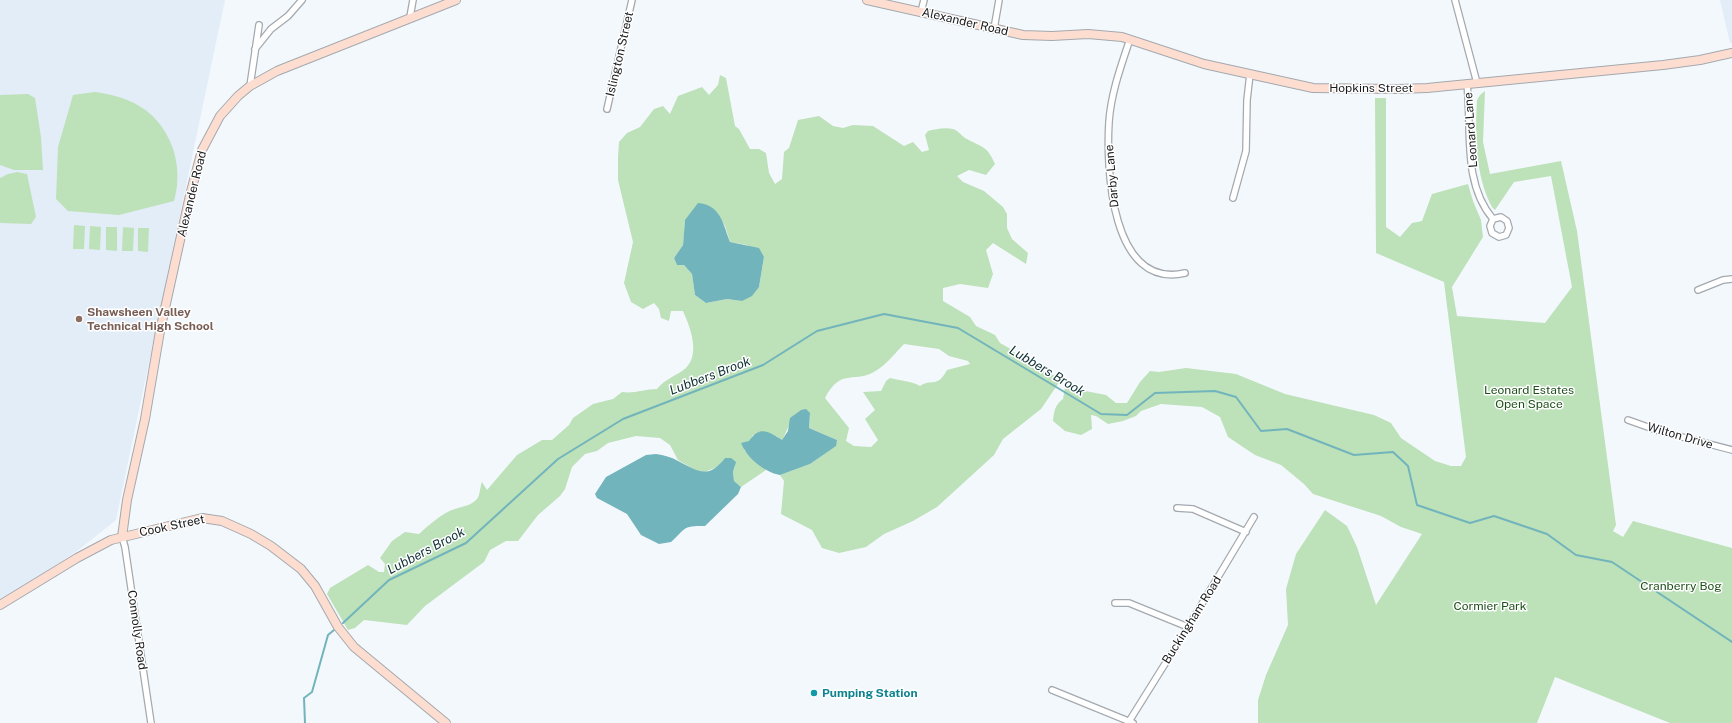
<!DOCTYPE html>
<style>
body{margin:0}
canvas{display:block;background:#f3f8fd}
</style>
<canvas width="1732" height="723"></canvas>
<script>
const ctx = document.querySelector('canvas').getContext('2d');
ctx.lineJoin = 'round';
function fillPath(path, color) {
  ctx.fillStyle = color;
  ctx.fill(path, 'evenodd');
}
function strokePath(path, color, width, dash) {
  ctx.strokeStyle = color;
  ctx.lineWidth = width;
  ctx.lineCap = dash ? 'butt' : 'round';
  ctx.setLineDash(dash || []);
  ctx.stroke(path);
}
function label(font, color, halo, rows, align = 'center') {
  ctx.font = font + ' "Public Sans",sans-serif';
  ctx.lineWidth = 3;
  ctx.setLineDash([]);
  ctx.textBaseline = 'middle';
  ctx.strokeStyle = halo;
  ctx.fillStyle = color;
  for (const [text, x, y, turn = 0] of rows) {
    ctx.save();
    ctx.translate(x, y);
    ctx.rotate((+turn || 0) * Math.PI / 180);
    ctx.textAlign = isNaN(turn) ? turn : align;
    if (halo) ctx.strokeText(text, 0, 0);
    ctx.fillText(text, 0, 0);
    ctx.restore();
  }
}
fillPath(new Path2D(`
 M 0,0 L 225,0 L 116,520 L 80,549 L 0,601 Z
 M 1720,0 L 1732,0 L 1732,43 L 1730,43 Z`), '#e3edf8');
fillPath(new Path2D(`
 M 720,75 L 726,78 L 735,126 L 739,129 L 750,149 L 759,149 L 766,153 L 769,173 L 775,184 L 782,179 L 784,152 L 789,148 L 798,120 L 819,116 L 833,126 L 843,128 L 853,125 L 873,126 L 904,146 L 913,142 L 922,152 L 929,150 L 925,135 L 928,131 C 935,129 945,127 953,129 C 957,130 961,135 965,138 C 981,147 987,145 995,164 L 986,175 L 969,170 L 957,176 L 963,182 L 984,191 L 1003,207 L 1007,214 L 1007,228 L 1012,239 L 1028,253 L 1026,264 L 993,243 L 986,250 L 993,274 L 988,288 L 960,284 L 943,288 L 943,301 L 970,317 L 976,326 L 995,335 L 1000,343 L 1009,348 L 1024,360 L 1048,373 L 1062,378 L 1041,409 L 1003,439 L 994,455 L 937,507 L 913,521 L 884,534 L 866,547 L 839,553 L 822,548 L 812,530 L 781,514 L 784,481 L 780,475 L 810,464 L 835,446 L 837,440 L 809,428 L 810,413 L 790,423 L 782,441 L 776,436 L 753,435 L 744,450 L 766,470 L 741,487 L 734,481 L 733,472 L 735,467 L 725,458 L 719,466 L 705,472 L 697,471 L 678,460 L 670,445 L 660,438 L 636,436 L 608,443 L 597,451 L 585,454 L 572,467 L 565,489 L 560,496 L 538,515 L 518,541 L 506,541 L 490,550 L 484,562 L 425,606 L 407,625 L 364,620 L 355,628 L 348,630 L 327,594 L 330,588 L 368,565 L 379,572 L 384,572 L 385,564 L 380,558 L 392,541 L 405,532 L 419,534 C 429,525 442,513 455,509 C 463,506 471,506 477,499 C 480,496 480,486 482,482 L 487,490 L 517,455 L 542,440 L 552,440 L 569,425 L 573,418 L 593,404 L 613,399 L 622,392 C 634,394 645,389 657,389 C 664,380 673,377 682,371 C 702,358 691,329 683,311 L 671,311 L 669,321 L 661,318 L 659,309 L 654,303 L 643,309 L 631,302 L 624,283 L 633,242 L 618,180 L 618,157 L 619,142 L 627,133 L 640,127 L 654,109 L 663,106 L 670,114 L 678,96 L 702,87 L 709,95 L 718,85 ZM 714,209 L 725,226 L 730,242 L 747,245 L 764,258 L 759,287 L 742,301 L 727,299 L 706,303 L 695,295 L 692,274 L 684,265 L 677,265 L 674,258 L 683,245 L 685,220 ZM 904,344 L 939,349 L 949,356 L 968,361 L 970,364 L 947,370 C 937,389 931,378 920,386 C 911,381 901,381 890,378 L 886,381 L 881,391 L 863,392 L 875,410 L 865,419 L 878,440 L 871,447 L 854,446 L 846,441 L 849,428 L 825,398 C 842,366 855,385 877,370 C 887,364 896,352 904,344 Z
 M 1485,91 L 1483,142 L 1490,174 L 1561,161 L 1577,231 L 1616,525 L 1613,531 L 1623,537 L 1633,521 L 1732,548 L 1732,723 L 1670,723 L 1555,677 L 1537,723 L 1258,723 L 1258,700 L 1266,675 L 1288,625 L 1286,589 L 1296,554 L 1325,510 L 1347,526 L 1357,547 L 1376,605 L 1422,534 L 1401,527 L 1381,516 L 1313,494 L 1304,484 L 1281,465 L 1255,455 L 1228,437 L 1220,417 L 1202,407 L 1161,404 L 1141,411 L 1136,416 L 1123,421 L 1108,424 L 1096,416 L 1091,415 L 1092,429 L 1081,435 L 1065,431 L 1053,421 C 1054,411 1055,405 1063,399 L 1065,387 L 1106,395 L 1116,403 L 1127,403 L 1140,382 L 1150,371 L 1159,372 L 1186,368 L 1236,374 L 1285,394 L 1374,415 L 1391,423 L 1401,438 L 1435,461 L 1451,466 L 1461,466 L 1466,457 L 1444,282 L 1376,253 L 1375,98 L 1386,98 L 1386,227 L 1400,237 L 1412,223 L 1422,221 L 1432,194 L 1468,184 L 1473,201 L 1481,220 L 1483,237 L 1452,287 L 1457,316 L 1545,323 L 1572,287 L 1551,176 L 1514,182 L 1495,210 L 1492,207 C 1475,175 1475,135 1477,100 L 1480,95 Z
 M 95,92 C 109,94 122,97 134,103 C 170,121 185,164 174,201 L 119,215 L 68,211 L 56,199 L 58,147 L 73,95 Z
 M 28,94 L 35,98 L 41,137 L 43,170 L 14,170 L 0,165 L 0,95 Z
 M 17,172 L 27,174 L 36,217 L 31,224 L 0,223 L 0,178 L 8,174 Z
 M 74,225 L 85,226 L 84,249 L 73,249 Z
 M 90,226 L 101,227 L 100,250 L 89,249 Z
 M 106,227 L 117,227 L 117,251 L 106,250 Z
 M 123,227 L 134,228 L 133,251 L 122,251 Z
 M 138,228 L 149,228 L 148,252 L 138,251 Z`), '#bde1b9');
fillPath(new Path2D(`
 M 698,203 C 721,205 723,224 730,242 L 759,248 L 764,257 L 759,287 L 752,296 L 742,301 L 727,299 L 706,303 L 695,295 L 692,274 L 684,265 L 677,265 L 674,258 L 683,245 L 685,220 Z
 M 806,409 L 810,413 L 809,428 L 837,440 L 836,446 L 810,464 L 780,475 C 764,472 747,458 741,443 L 749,441 C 760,425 769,432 782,440 L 788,431 L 790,418 L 801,410 Z
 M 656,454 C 664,455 671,457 678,461 C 698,471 708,480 725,458 L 731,458 L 736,462 L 733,472 L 734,481 L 741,487 L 738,494 L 705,526 C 681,526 687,528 671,542 L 659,544 L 641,535 L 627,514 L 597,498 L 595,494 L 606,477 L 646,455 Z`), '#72b4bc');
strokePath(new Path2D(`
 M 343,623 L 389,580 L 466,543 L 558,459 L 623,419 L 763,365 L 817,331 L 884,314 L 958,328 L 1101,414 L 1127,415 L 1155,393 L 1215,391 L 1236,397 L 1261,431 L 1287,429 L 1354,455 L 1393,452 L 1408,466 L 1417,505 L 1470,523 L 1494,516 L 1547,534 L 1576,555 L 1612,562 L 1732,642
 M 305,723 L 304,698 L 312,692 L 328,635 L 334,630`), '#72b4bc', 2);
const street = new Path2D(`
 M 1455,0 L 1477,83
 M 921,12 L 924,0
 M 410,17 L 413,0
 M 994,29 L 999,0
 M 1130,39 C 1121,66 1111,93 1109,122 C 1106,169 1111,290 1185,273
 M 255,49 L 271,29 L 288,16 L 302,0
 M 1467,84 C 1472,129 1462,183 1493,219 L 1501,217 L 1507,221 L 1509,228 L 1506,235 L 1499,237 L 1492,233 L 1490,226 L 1493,219
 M 250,86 L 259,25
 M 607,109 L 632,0
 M 1233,198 L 1246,151 L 1247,100 L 1250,74
 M 1698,290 L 1723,280 L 1732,279
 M 1628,420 L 1659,431 L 1732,450
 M 1177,508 L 1193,509 L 1246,532
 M 122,537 L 125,547 L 151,723
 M 1115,603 L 1129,603 L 1188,627
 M 1052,690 L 1133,723
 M 1128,723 L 1188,627 L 1254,517`);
const secondary = new Path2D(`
 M 867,0 L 1023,35 L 1052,36 L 1088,34 L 1122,37 L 1204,64 L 1313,88 L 1397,89 L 1427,88 L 1663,65 L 1700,60 L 1732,53
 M 122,537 L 127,500 L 145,419 L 160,331 L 190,195 L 202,150 L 220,116 L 238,96 L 250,86 L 277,71 L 456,0
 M 0,605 L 77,558 L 111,540 L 202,518 L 222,521 L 251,534 L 271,546 L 301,569 L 315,586 L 338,627 L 354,647 L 446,723`);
strokePath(street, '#a4a9ae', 8);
strokePath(secondary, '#a4a9ae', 10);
strokePath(street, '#fff', 5.5);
strokePath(secondary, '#feddd1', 8);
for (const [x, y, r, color] of [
 [79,319,4,"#8d6e63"],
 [814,693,4,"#0f9aa8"]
]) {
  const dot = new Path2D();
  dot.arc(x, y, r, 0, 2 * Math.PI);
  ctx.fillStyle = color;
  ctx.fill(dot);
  strokePath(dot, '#fff', 1.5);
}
label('12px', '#191b1d', '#fff', [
 ["Alexander Road",965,22,13],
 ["Islington Street",620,54,-77],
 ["Hopkins Street",1371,88],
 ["Leonard Lane",1471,130,-94],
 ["Darby Lane",1112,176,-95],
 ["Alexander Road",192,194,-76],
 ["Wilton Drive",1680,436,16],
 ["Cook Street",172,526,-12],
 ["Buckingham Road",1192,620,-58],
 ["Connolly Road",137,630,82]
]);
label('bold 12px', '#785e54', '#fff', [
 ["Shawsheen Valley",87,312],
 ["Technical High School",87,326]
], 'left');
label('12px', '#1e4f1a', '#fff', [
 ["Leonard Estates",1529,390],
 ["Open Space",1529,404],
 ["Cranberry Bog",1681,586],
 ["Cormier Park",1490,606]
]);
label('bold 12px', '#0d838f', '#fff', [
 ["Pumping Station",822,693]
], 'left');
label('italic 13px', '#103135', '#fff', [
 ["Lubbers Brook",1047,371,31],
 ["Lubbers Brook",710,376,-21],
 ["Lubbers Brook",426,551,-28]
]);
</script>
